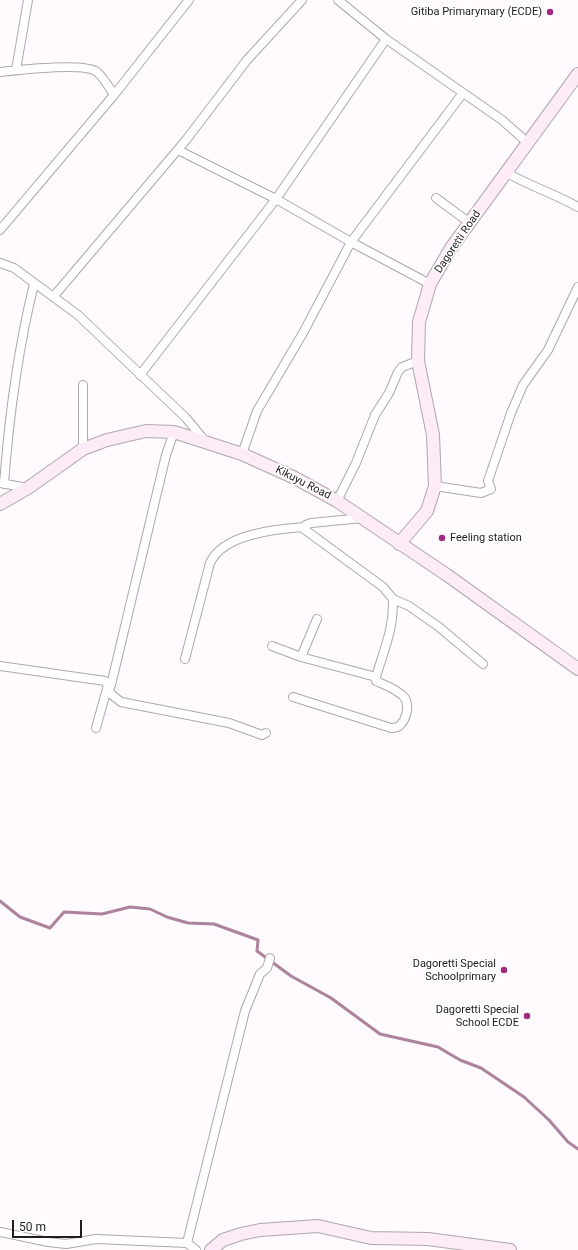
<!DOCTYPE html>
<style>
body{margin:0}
#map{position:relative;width:578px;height:1250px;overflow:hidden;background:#fefafd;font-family:Roboto,sans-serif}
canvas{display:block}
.scale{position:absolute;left:12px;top:1220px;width:70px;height:18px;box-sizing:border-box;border:2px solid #211d1f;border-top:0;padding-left:5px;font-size:12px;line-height:14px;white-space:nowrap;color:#211d1f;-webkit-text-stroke:3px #fff;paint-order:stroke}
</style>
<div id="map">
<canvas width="578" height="1250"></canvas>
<div class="scale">50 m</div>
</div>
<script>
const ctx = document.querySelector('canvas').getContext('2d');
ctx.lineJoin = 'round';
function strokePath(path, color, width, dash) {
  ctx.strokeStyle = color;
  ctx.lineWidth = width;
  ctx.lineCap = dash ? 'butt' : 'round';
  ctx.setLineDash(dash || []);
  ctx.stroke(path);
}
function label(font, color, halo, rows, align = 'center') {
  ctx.font = font + ' Roboto,sans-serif';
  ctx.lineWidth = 3.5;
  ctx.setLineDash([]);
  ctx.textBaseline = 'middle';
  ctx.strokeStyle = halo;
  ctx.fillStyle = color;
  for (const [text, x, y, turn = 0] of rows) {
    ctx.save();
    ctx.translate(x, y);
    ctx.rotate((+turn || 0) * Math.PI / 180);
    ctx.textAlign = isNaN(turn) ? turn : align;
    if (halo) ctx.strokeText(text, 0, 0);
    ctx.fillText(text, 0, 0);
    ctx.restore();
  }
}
strokePath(new Path2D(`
 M 0,901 L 20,917 L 50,928 L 64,912 L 102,914 L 130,907 L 150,909 L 167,917 L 188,923 L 214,924 L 258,940 L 257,951 L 291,976 L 331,998 L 380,1034 L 438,1047 L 460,1060 L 481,1068 L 524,1097 L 549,1120 L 568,1142 L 578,1149`), '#ac829c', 3);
const minor = new Path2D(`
 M 338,0 L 386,39 L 502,120 L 528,143
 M 16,70 L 28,0
 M 0,72 C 18,70 85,62 97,72 C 104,78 109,87 114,95 L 0,230
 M 114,95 L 189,0
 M 178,150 L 276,199 L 351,242 L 463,93
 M 507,173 C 530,186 555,194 578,207
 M 436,198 L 470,223
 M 0,263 L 14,268 L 78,315 L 186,418 L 205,441
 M 54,296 L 186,140 L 247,60 L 302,0
 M 140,375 L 276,199 L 386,39
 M 83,385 L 83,449
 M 242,454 L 257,411 L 303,333 L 351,242 L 430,284
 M 0,483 L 28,488
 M 4,484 C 9,417 18,349 34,284
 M 435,486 L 481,493 L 491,489 L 488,481 L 511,413 L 523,385 L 548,350 L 578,287
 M 337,501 L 356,463 L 375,415 L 389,393 L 398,372 L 402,367 L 418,361
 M 363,518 L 311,523 L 306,525 L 304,529 L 383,587 L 393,599 L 409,606 L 439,627 L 483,664
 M 272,646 L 301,657 L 376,677
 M 301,657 L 317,619
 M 185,659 L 210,563 C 223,534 276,529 304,527
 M 0,666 L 105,681 L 108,685 L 111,685 L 166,455 L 174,432
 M 108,685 L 111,694 L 121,702 L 229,723 L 262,735 L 266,733
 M 293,697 L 391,728 C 406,729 411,705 404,697 C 397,689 385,685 376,681 L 376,677 C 384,649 394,629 393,599
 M 96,728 L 108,685
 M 0,1232 L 48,1242 L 66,1244 L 96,1239 L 187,1243 L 196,1250
 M 187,1243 L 245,1011 L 260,974 L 267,968 L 270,958`);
const secondary = new Path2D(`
 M 0,504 L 28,488 L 83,449 L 107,440 L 146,431 L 174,432 L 242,454 L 295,478 L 337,501 L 447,575 L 578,669
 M 399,544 L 427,511 L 435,486 L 433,435 L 418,361 L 419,322 L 430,284 L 451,248 L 578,74
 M 211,1250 L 223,1240 L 241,1234 L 260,1230 L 318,1226 L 371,1238 L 428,1239 L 510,1250`);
strokePath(minor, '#afa7ac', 10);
strokePath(secondary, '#afa7ac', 14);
strokePath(minor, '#fff', 8);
strokePath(secondary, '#fdecf7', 12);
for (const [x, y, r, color] of [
 [550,12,4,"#a12980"],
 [442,538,4,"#a12980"],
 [504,970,4,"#a12980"],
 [527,1016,4,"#a12980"]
]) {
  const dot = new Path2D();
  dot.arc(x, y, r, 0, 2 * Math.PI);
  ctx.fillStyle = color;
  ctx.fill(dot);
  strokePath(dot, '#fff', 1.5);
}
label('11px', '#211d1f', '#fff', [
 ["Gitiba Primarymary (ECDE)",542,12],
 ["Feeling station",450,538,"left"],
 ["Dagoretti Special",496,964],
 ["Schoolprimary",496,977],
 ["Dagoretti Special",519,1010],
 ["School ECDE",519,1023]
], 'right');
label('11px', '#211d1f', '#fff', [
 ["Dagoretti Road",458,242,-56],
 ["Kikuyu Road",303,483,27]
]);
</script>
